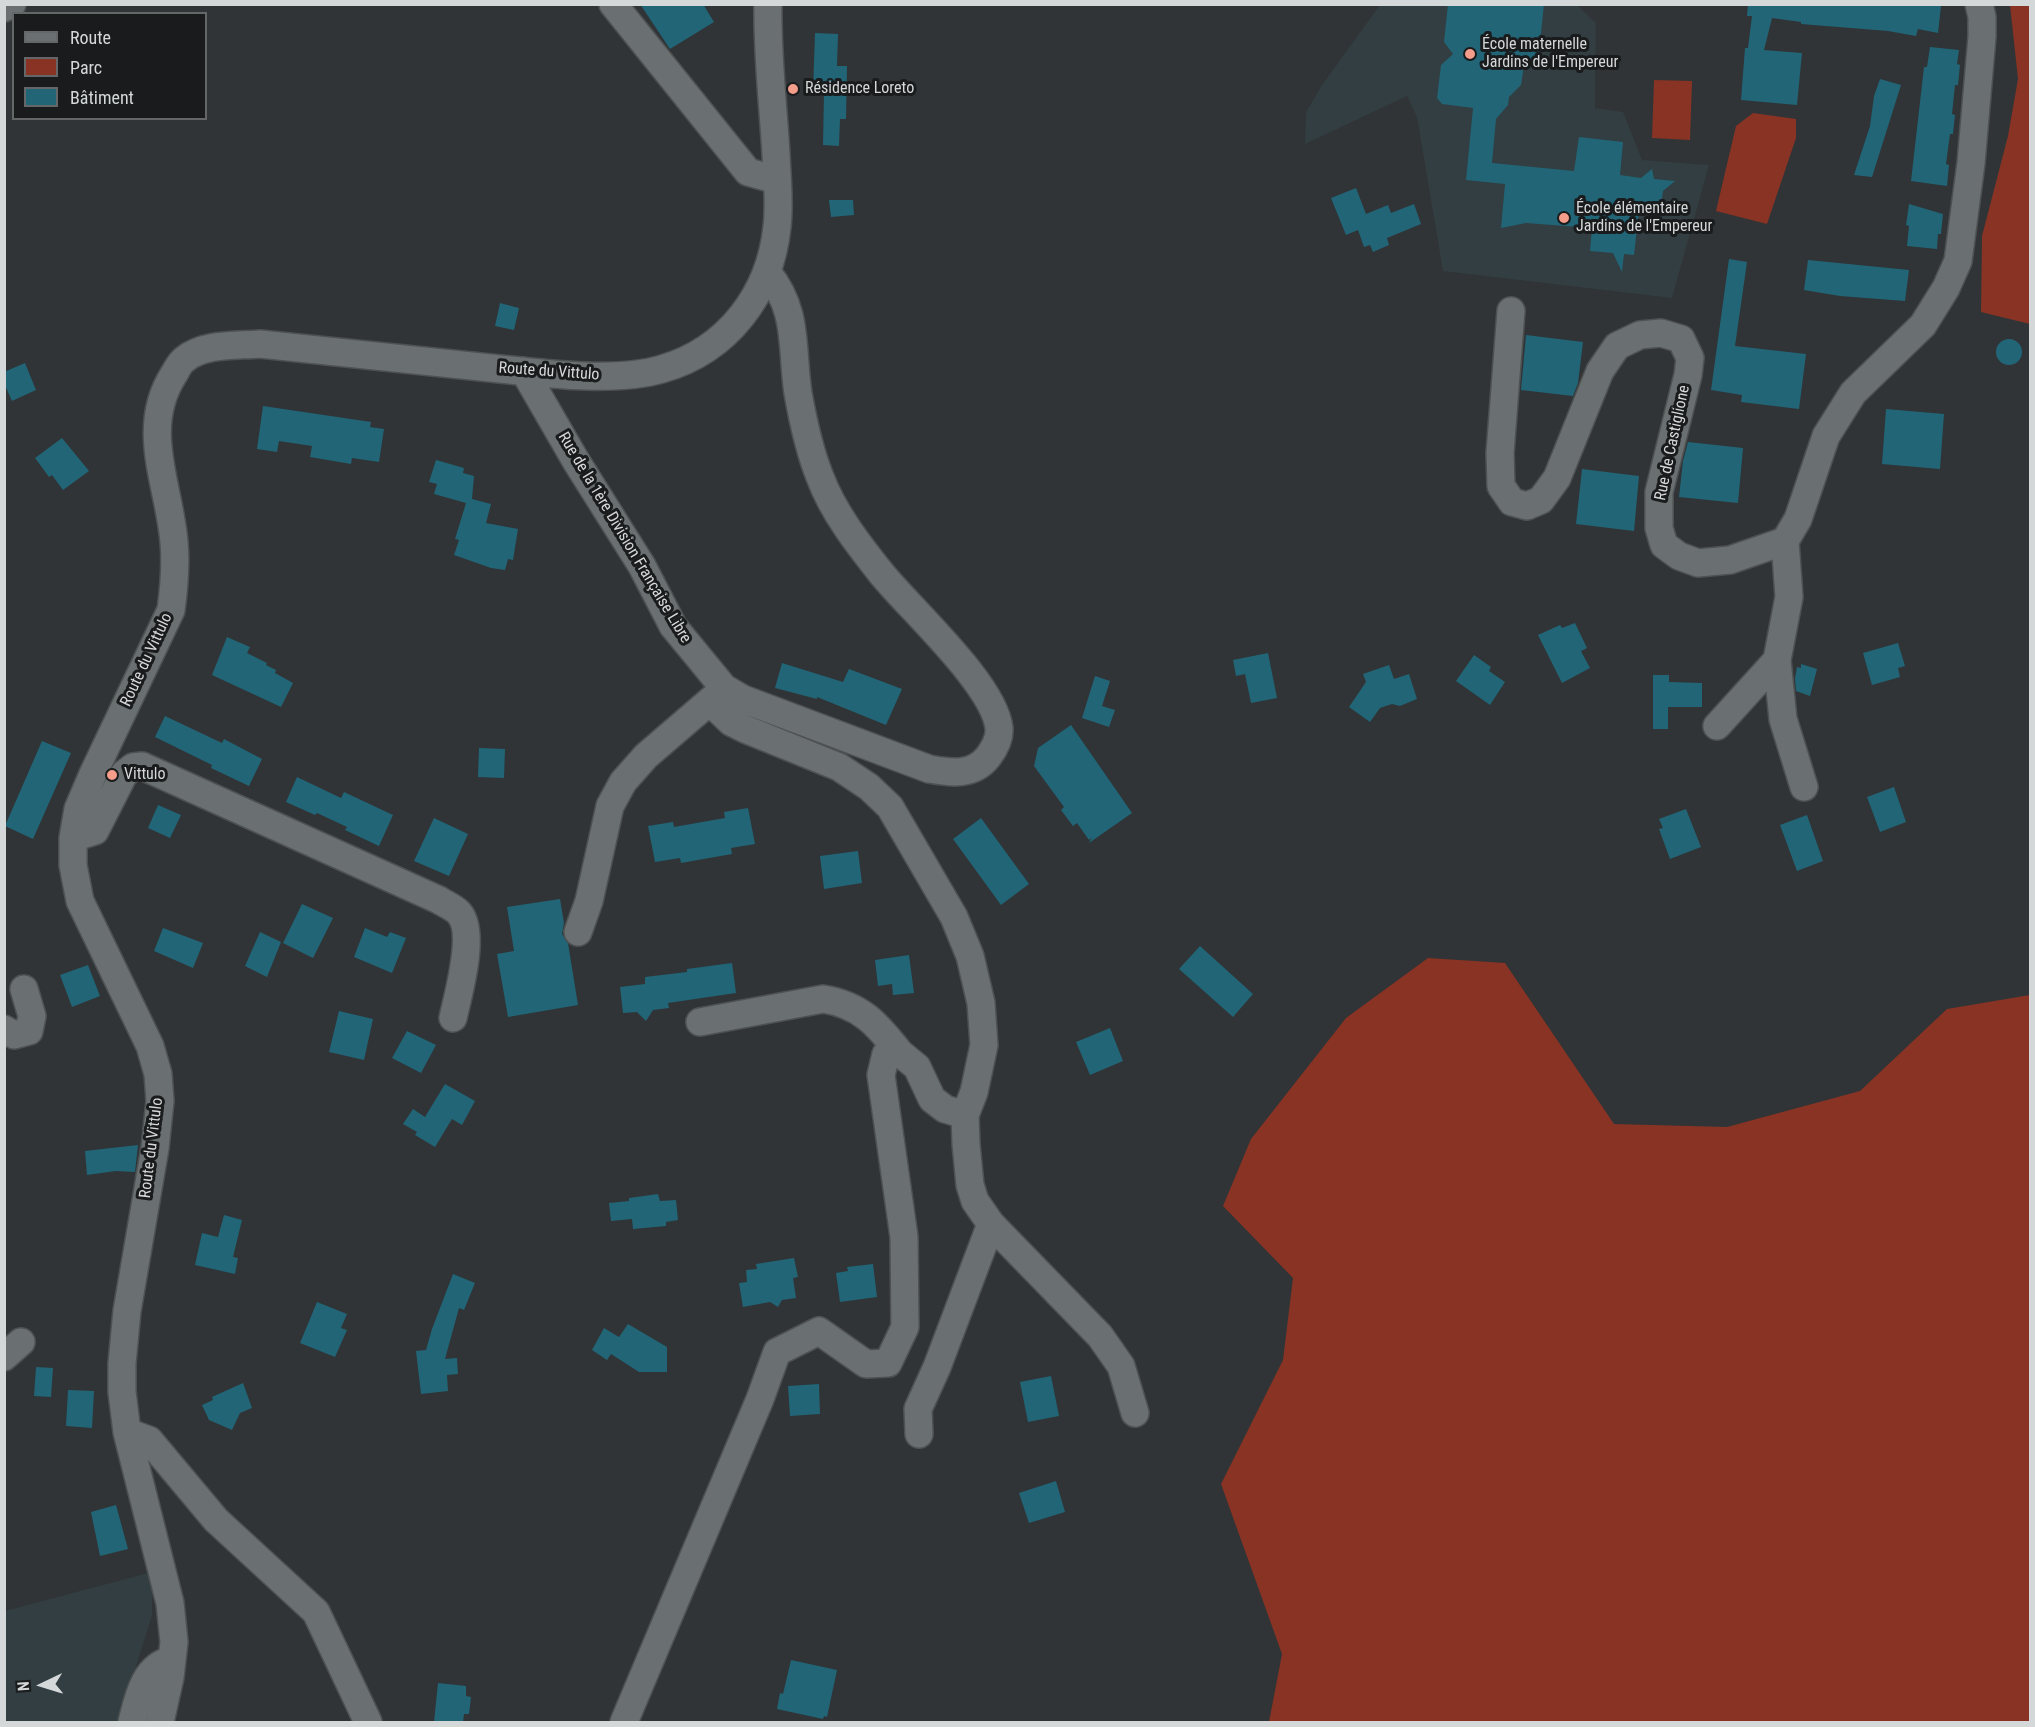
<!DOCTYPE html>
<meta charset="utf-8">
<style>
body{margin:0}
#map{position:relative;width:2035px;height:1727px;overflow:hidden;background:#303436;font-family:"Roboto Condensed",sans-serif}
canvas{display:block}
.frame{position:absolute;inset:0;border:6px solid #d5d8d9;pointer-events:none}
.legend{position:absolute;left:12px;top:12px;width:195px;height:108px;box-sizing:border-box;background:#191b1c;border:2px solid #646768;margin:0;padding:8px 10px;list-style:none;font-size:18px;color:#d5d8d9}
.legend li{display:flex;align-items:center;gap:12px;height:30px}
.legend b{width:30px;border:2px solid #646768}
.north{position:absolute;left:12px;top:1655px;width:60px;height:60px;-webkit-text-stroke:4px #191b1c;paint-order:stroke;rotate:266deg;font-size:16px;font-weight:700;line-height:24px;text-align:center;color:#d5d8d9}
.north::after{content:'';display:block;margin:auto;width:21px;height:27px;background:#d5d8d9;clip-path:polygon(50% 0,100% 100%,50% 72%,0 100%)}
</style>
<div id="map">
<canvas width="2035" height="1727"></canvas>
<div class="frame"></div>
<ul class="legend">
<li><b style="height:8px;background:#6a6f71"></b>Route</li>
<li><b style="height:16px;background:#883324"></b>Parc</li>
<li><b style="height:16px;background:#216577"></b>Bâtiment</li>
</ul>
<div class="north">N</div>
</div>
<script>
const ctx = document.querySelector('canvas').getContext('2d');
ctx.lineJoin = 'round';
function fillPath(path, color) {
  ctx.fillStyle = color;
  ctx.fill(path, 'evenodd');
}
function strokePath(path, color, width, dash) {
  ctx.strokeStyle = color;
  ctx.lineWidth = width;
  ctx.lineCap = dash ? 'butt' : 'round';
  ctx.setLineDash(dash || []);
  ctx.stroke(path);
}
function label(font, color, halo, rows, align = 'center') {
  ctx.font = font + ' "Roboto Condensed",sans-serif';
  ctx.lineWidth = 6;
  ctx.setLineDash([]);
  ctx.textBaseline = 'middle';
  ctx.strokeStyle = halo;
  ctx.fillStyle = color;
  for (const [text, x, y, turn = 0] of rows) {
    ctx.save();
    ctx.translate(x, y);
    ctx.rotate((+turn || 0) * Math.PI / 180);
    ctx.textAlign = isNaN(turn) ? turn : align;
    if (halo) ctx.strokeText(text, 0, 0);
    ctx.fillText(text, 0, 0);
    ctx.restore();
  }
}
fillPath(new Path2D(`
 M 1380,5 L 1577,5 L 1596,23 L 1595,108 L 1623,112 L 1642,160 L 1709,165 L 1672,298 L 1443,271 L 1417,117 L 1407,96 L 1305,144 L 1306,112 L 1322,85 Z
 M 152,1572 L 152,1615 L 119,1722 L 5,1722 L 5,1611 Z`), '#323e41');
fillPath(new Path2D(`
 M 2010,5 L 2030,5 L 2030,324 L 1981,312 L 1982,236 L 2008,136 L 2018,79 Z
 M 1654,80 L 1692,81 L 1690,140 L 1652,138 Z
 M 1753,113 L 1796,119 L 1796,138 L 1767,224 L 1716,211 L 1736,126 Z
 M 1428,958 L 1505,963 L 1614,1124 L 1727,1127 L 1860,1091 L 1947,1009 L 2030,995 L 2030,1722 L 1269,1722 L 1282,1654 L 1221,1484 L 1283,1360 L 1293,1278 L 1223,1206 L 1251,1139 L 1346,1018 Z`), '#883324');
fillPath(new Path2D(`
 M 640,4 L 703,4 L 714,22 L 670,49 Z
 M 1448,4 L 1544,4 L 1539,52 L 1524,65 L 1521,85 L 1509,97 L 1508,105 L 1496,119 L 1492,163 L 1574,171 L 1579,137 L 1623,142 L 1620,175 L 1641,178 L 1652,169 L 1654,179 L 1675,181 L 1663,191 L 1660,213 L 1639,211 L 1634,255 L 1624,254 L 1622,272 L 1613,253 L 1590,251 L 1592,228 L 1526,223 L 1501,228 L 1505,184 L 1466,180 L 1473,108 L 1442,104 L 1437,98 L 1441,65 L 1453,54 L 1444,42 Z
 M 1748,4 L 1929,4 L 1941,6 L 1938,33 L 1918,29 L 1916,36 L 1888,31 L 1801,24 L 1801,22 L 1772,18 L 1764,50 L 1802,53 L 1797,105 L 1741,100 L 1745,48 L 1748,48 L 1752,16 L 1747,16 Z
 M 815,33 L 838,34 L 837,66 L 847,66 L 846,119 L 840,119 L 839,146 L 823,145 L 824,92 L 813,92 Z
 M 1930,47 L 1959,50 L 1957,64 L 1960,65 L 1958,85 L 1955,85 L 1952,114 L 1955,115 L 1953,134 L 1950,134 L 1946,164 L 1949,165 L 1947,186 L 1911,181 L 1924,67 L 1927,67 Z
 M 1880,79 L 1901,85 L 1872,177 L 1854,175 L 1870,126 L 1874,96 Z
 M 1356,188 L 1366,214 L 1388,205 L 1391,213 L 1414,204 L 1421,224 L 1387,238 L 1389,245 L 1373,252 L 1370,245 L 1364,247 L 1358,230 L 1346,235 L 1331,198 Z
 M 829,200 L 853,200 L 854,215 L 831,217 Z
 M 1909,204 L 1943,214 L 1941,234 L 1938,234 L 1937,249 L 1907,246 L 1909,226 L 1906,225 Z
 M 1729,259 L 1747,262 L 1735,346 L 1806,354 L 1799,409 L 1741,402 L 1742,395 L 1711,390 Z
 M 1808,260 L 1909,270 L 1905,301 L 1840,296 L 1804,290 Z
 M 500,303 L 519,308 L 514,330 L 495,326 Z
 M 1526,335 L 1583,342 L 1578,383 L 1573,396 L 1521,390 Z
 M1996 352a13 13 0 1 1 26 0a13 13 0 1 1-26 0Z
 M 25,363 L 36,390 L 12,401 L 4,383 L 4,372 Z
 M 263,406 L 371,422 L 370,427 L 384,429 L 379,462 L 352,458 L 351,464 L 310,457 L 312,446 L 279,441 L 277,452 L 257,449 Z
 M 1886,409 L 1944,414 L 1940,469 L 1882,464 Z
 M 62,438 L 89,471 L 63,490 L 52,475 L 49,477 L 35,458 Z
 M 1688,442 L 1743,448 L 1738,503 L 1679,497 L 1683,461 Z
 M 436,460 L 464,468 L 463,473 L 474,476 L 472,499 L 491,504 L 486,523 L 518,529 L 513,560 L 508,559 L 505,570 L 491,568 L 454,555 L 459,540 L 455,539 L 466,503 L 434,494 L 437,484 L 429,482 Z
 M 1582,469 L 1639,476 L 1634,531 L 1576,524 Z
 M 1575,623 L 1587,648 L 1581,651 L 1590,668 L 1562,683 L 1538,635 L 1560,625 L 1562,628 Z
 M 227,637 L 250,647 L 247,653 L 267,663 L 266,665 L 276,670 L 275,673 L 293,683 L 281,707 L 212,675 Z
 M 1898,643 L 1905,666 L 1898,668 L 1900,677 L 1872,685 L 1863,653 Z
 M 1268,653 L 1277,698 L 1251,703 L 1245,674 L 1236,676 L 1233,660 Z
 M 1474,655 L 1491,667 L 1489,671 L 1505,682 L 1490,705 L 1456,681 Z
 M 782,663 L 843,682 L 849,669 L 902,689 L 886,725 L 817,697 L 817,699 L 775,688 Z
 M 1801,664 L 1817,669 L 1810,696 L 1796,691 L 1795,678 L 1797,667 L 1801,668 Z
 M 1389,665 L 1394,679 L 1409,674 L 1417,699 L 1400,706 L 1392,704 L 1380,708 L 1370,722 L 1349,707 L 1366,682 L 1363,674 Z
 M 1653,675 L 1669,675 L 1669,682 L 1702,683 L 1702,707 L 1668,707 L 1668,729 L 1653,729 Z
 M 1095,676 L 1110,681 L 1102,706 L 1115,710 L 1109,727 L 1082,718 Z
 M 165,716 L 222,743 L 224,739 L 262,759 L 249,786 L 211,768 L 212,765 L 155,737 Z
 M 1071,725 L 1132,813 L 1089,843 L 1092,837 L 1089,840 L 1077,823 L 1073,826 L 1061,810 L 1064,807 L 1034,766 L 1038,748 Z
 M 42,741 L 71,753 L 33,839 L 5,826 Z
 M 479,748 L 505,749 L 504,778 L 478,777 Z
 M 297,777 L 341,798 L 344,792 L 393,815 L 379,846 L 345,830 L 347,827 L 317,813 L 315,815 L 286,802 Z
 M 1894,787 L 1906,822 L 1880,832 L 1867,797 Z
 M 158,805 L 181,815 L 170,838 L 148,828 Z
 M 748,808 L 755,844 L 731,848 L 732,854 L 681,863 L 680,858 L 655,862 L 648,826 L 673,822 L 674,827 L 725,818 L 724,812 Z
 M 1686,809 L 1701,847 L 1670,859 L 1659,829 L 1663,828 L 1659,819 Z
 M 1807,815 L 1823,861 L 1797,871 L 1780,825 Z
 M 434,818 L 468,834 L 449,876 L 414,861 Z
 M 981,818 L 1029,884 L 1001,905 L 953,839 Z
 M 858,851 L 862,883 L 824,889 L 820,856 Z
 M 560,899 L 564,923 L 562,934 L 568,943 L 578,1005 L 508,1017 L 497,954 L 514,951 L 507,907 Z
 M 302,904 L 333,918 L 313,958 L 283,943 Z
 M 163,928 L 203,943 L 193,968 L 154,951 Z
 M 365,928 L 387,937 L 390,932 L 406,938 L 392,973 L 354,957 Z
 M 260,932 L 281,942 L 267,977 L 245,966 Z
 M 1200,946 L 1253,994 L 1233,1017 L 1179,969 Z
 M 909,955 L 914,993 L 893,995 L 892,984 L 878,986 L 875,960 Z
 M 732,963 L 736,993 L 668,1003 L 669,1008 L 653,1010 L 646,1021 L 637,1012 L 623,1013 L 620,987 L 645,984 L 645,977 L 687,972 L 687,969 Z
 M 88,965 L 100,996 L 72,1007 L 60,975 Z
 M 339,1011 L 373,1019 L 364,1060 L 329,1052 Z
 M 1110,1028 L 1123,1061 L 1090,1075 L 1076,1042 Z
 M 407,1031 L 436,1045 L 421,1073 L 392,1058 Z
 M 445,1084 L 475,1101 L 462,1125 L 452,1119 L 435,1147 L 415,1135 L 417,1132 L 403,1124 L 413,1109 L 425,1117 Z
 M 138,1145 L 135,1172 L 116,1171 L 87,1175 L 85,1151 Z
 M 658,1194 L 660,1201 L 676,1200 L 678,1220 L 666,1222 L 666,1226 L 633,1229 L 632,1219 L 611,1221 L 609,1203 L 629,1201 L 629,1198 Z
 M 224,1215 L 242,1220 L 233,1257 L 238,1258 L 235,1274 L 195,1265 L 202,1233 L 218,1237 Z
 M 794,1258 L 798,1277 L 793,1278 L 796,1298 L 782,1300 L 778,1307 L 770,1302 L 743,1307 L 739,1283 L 747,1282 L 746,1270 L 757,1269 L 756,1264 Z
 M 873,1264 L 877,1297 L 840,1302 L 836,1273 L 848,1271 L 847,1267 Z
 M 453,1274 L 475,1283 L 464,1310 L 459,1308 L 445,1359 L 457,1358 L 458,1374 L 447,1375 L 448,1391 L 421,1394 L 416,1351 L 426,1350 L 432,1329 Z
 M 317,1302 L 347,1314 L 341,1328 L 347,1330 L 335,1357 L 300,1343 Z
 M 628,1324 L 667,1347 L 667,1372 L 639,1372 L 611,1354 L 607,1360 L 592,1350 L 604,1328 L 619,1337 Z
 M 36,1367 L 53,1368 L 51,1397 L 34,1396 Z
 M 1051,1376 L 1059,1416 L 1028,1422 L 1020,1382 Z
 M 243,1383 L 252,1408 L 240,1413 L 232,1430 L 209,1420 L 202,1405 L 213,1400 L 212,1397 Z
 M 819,1384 L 820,1414 L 790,1416 L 788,1386 Z
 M 68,1390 L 94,1391 L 92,1428 L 66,1426 Z
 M 1056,1481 L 1065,1512 L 1029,1523 L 1019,1493 Z
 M 116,1505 L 128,1549 L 100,1556 L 91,1512 Z
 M 791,1660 L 837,1670 L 827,1717 L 824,1716 L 823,1719 L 777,1709 L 780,1693 L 783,1694 Z
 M 438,1683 L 466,1686 L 466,1696 L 471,1697 L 469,1714 L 464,1714 L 463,1722 L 434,1722 Z`), '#216577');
const minor = new Path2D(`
 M 613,4 L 748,172 L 766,177 L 777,175
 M 4,8 L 12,4
 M 1511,311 L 1500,453 L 1501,486 L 1512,502 L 1527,506 L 1541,500 L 1557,478 L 1600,371 L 1617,346 L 1640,335 L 1661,333 L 1681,339 L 1690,358 L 1688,375 L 1659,492 L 1659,528 L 1664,545 L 1679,556 L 1698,563 L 1730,560 L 1785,541 L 1798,519 L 1826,436 L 1853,393 L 1923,325 L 1946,288 L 1958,261 L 1971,163 L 1982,37 L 1982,17 L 1979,4
 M 524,371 L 576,461 L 642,566 L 673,626 L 724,688 L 743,699 L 929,769 C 951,773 973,776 988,757 C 994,749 1000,738 999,728 C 994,684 910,609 881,573 C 858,544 833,512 820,477 C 809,450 803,421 798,393 C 791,347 799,311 767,272
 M 1777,660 L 1783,719 L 1804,787
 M 710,702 L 731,722 L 745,729 L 839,767 L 869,787 L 890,807 L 954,917 L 970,956 L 981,1003 L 984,1045 L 974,1092 L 965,1115 L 966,1144 L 970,1185 L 975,1201 L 991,1224 L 1100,1336 L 1121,1366 L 1135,1413
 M 1717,726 L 1777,660 L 1789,597 L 1785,541
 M 73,838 L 95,831 L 124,774 L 133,767 L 142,766 L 439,900 C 445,904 453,907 458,912 C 477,930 458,995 453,1018
 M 578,932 L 589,901 L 610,806 L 623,782 L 646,756 L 724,689
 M 700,1022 L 823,999 C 861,1005 877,1024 900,1053
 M 4,1029 L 14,1035 L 29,1031 L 32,1016 L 24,989
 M 4,1357 L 21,1342
 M 127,1432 L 149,1440 L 216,1520 L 316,1612 L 368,1722
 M 919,1434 L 918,1409 L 937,1367 L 991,1224
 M 132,1722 C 138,1698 144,1666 172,1660
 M 160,1722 L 170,1677 L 174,1642 L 170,1603 L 127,1432 L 122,1392 L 122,1363 L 127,1311 L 155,1148 L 160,1101 L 158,1074 L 150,1046 L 80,901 L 73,865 L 73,838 L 78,809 L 93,774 L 171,610 C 174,588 176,564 174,542 C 169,484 139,428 174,374 C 177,369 180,362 185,359 C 204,343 237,346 260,344 C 333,352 407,359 481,367 C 533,372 612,384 662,369 C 728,350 770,294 777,227 C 780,203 777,178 776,154 C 773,104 767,54 768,4
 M 624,1722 L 760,1399 L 777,1352 L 819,1331 L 866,1364 L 888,1363 L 905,1327 L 904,1237 L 881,1075 L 886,1054 L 900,1053 L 917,1067 L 932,1099 L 945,1109 L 965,1115`);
strokePath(minor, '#4d5152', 30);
strokePath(minor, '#6a6f71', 27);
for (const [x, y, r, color] of [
 [1470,54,6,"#f49d8b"],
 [793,89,6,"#f49d8b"],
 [1564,218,6,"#f49d8b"],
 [112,775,6,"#f49d8b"]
]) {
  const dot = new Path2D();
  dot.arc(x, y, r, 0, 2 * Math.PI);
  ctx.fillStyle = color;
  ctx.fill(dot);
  strokePath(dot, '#191b1c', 2);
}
label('16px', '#d5d8d9', '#191b1c', [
 ["École maternelle",1482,45],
 ["Jardins de l'Empereur",1482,63],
 ["Résidence Loreto",805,89],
 ["École élémentaire",1576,209],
 ["Jardins de l'Empereur",1576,227],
 ["Vittulo",124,775]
], 'left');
label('16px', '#d5d8d9', '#191b1c', [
 ["Route du Vittulo",549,372,4],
 ["Rue de Castiglione",1673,443,-78],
 ["Rue de la 1ère Division Française Libre",624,538,59],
 ["Route du Vittulo",147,660,-65],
 ["Route du Vittulo",152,1148,-83]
]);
</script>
